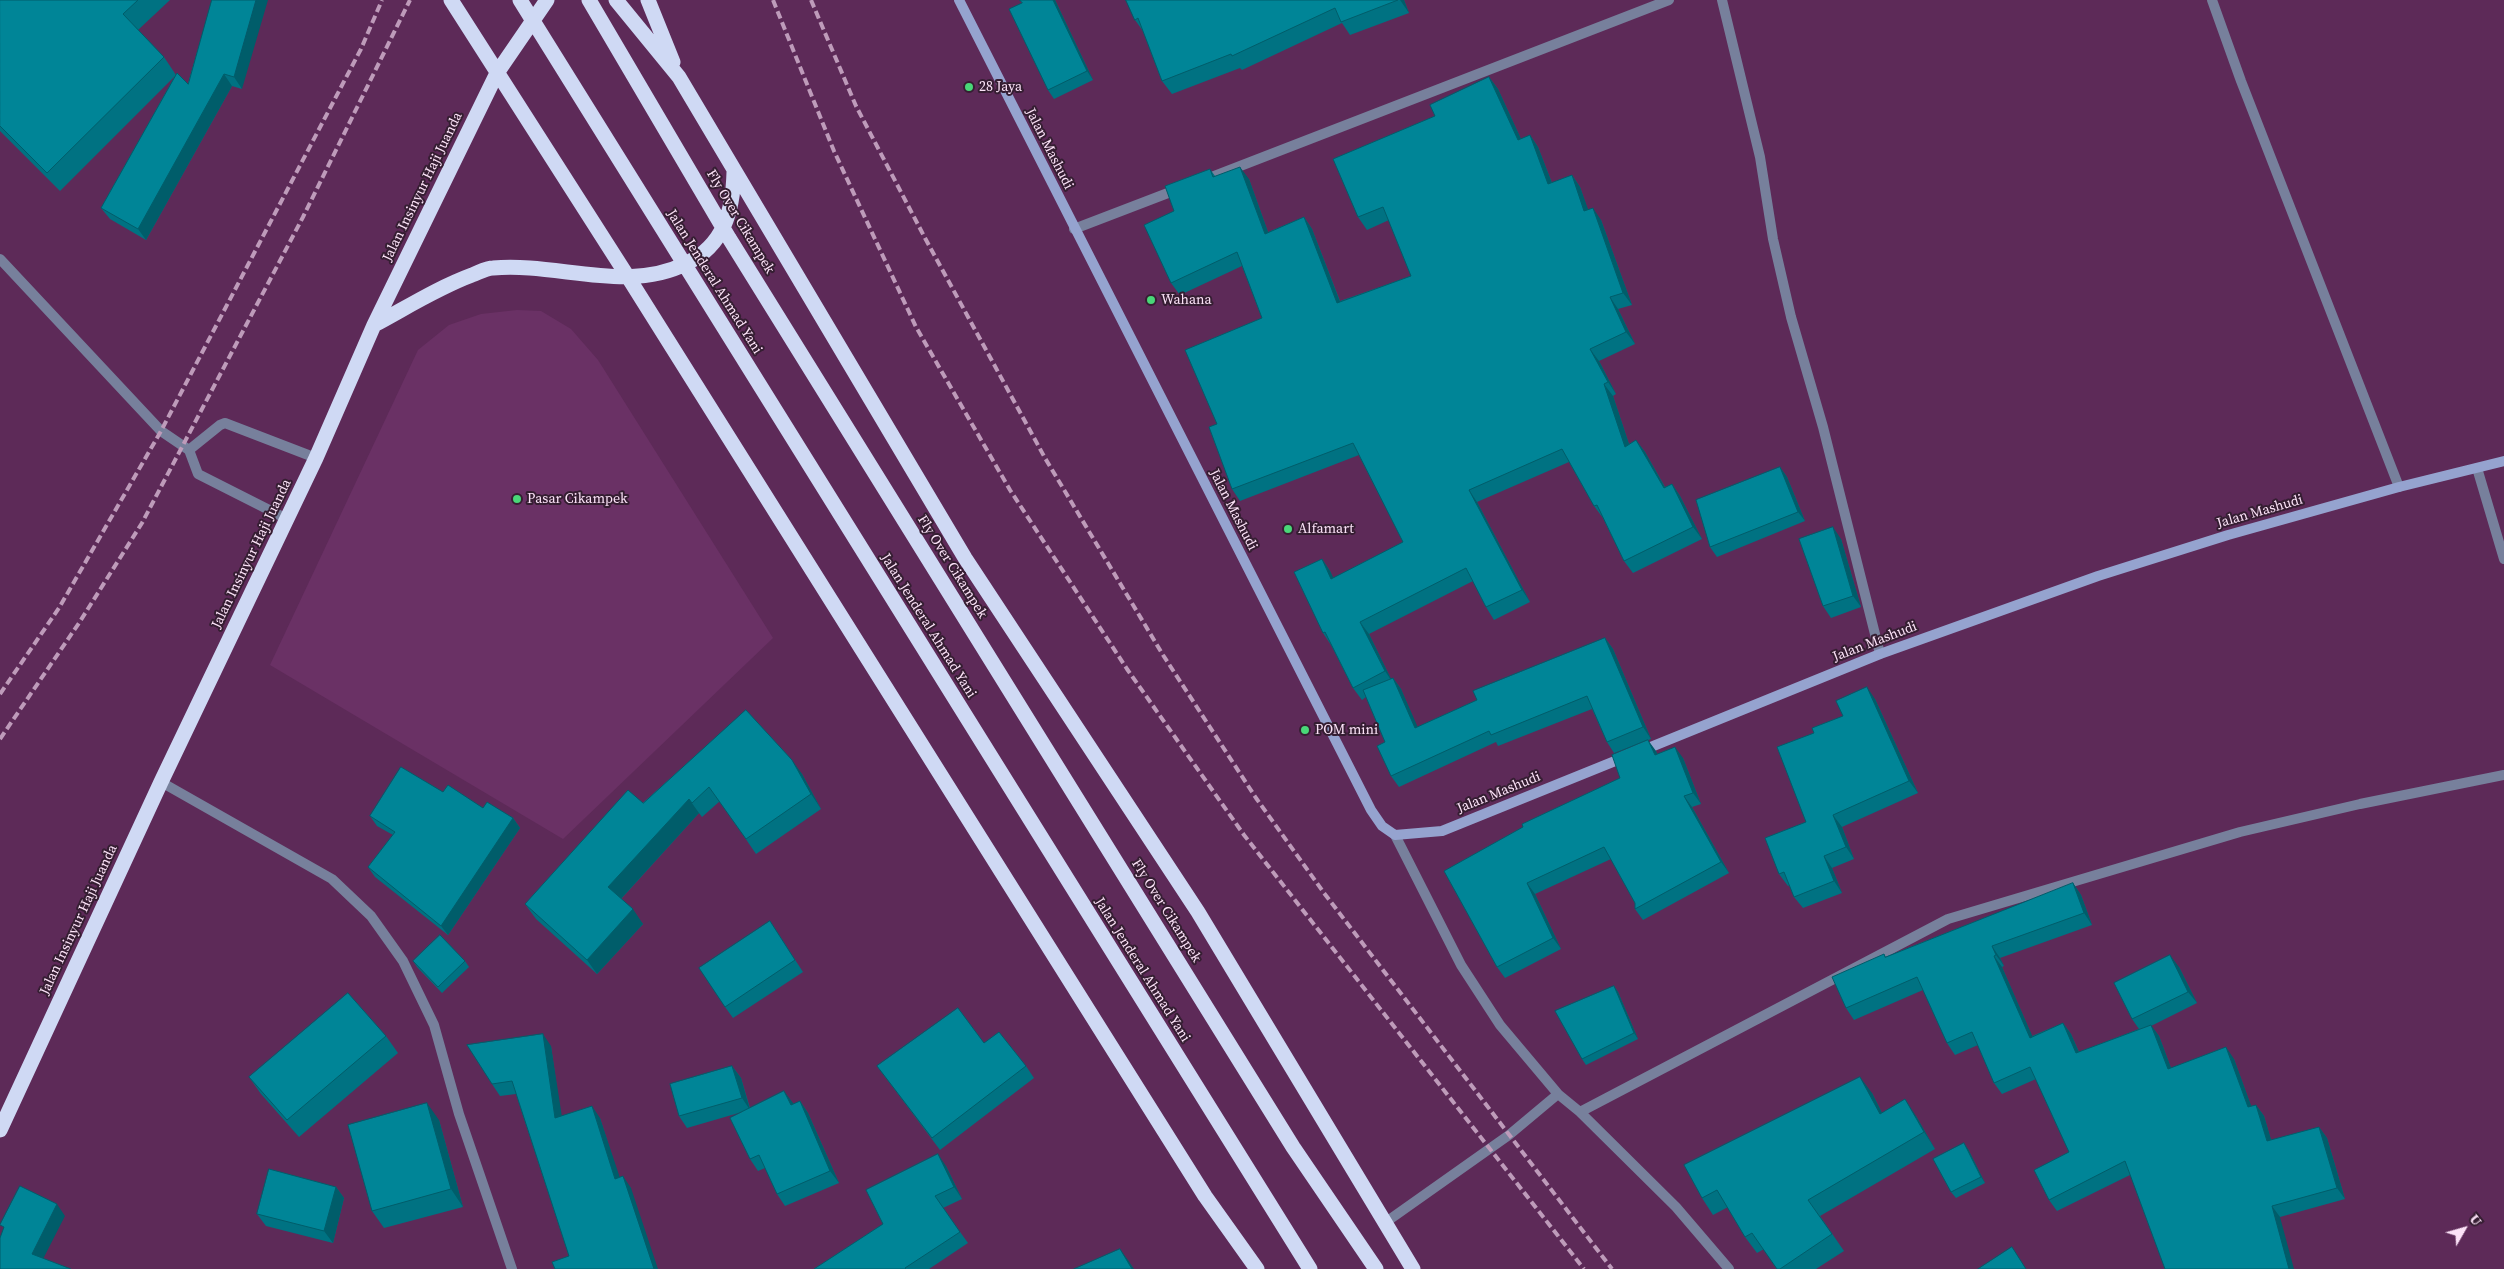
<!DOCTYPE html>
<style>
body{margin:0}
#map{position:relative;width:2504px;height:1269px;overflow:hidden;background:#5d2a58;font-family:"Source Serif 4",serif}
canvas{display:block}
.north{position:absolute;left:2439px;top:1204px;width:50px;height:50px;-webkit-text-stroke:4px #351e32;paint-order:stroke;rotate:52deg;font-size:14px;font-weight:700;line-height:20px;text-align:center;color:#fce3f8}
.north::after{content:'';display:block;margin:auto;width:18px;height:22px;background:#fce3f8;clip-path:polygon(50% 0,100% 100%,50% 72%,0 100%)}
</style>
<div id="map">
<canvas width="2504" height="1269"></canvas>
<div class="north">U</div>
</div>
<script>
const ctx = document.querySelector('canvas').getContext('2d');
ctx.lineJoin = 'round';
function fillPath(path, color) {
  ctx.fillStyle = color;
  ctx.fill(path, 'evenodd');
}
function strokePath(path, color, width, dash) {
  ctx.strokeStyle = color;
  ctx.lineWidth = width;
  ctx.lineCap = dash ? 'butt' : 'round';
  ctx.setLineDash(dash || []);
  ctx.stroke(path);
}
function label(font, color, halo, rows, align = 'center') {
  ctx.font = font + ' "Source Serif 4",serif';
  ctx.lineWidth = 4;
  ctx.setLineDash([]);
  ctx.textBaseline = 'middle';
  ctx.strokeStyle = halo;
  ctx.fillStyle = color;
  for (const [text, x, y, turn = 0] of rows) {
    ctx.save();
    ctx.translate(x, y);
    ctx.rotate((+turn || 0) * Math.PI / 180);
    ctx.textAlign = isNaN(turn) ? turn : align;
    if (halo) ctx.strokeText(text, 0, 0);
    ctx.fillText(text, 0, 0);
    ctx.restore();
  }
}
fillPath(new Path2D(`
 M 517,310 L 541,311 L 571,329 L 598,360 L 773,638 L 563,839 L 270,665 L 418,350 L 449,325 L 481,314 Z`), '#6a3165');
strokePath(new Path2D(`
 M 1722,0 L 1760,157 L 1773,239 L 1791,317 L 1823,427 L 1880,654
 M 2212,0 L 2241,81 L 2399,487
 M 1204,180 L 1669,0
 M 1074,229 L 1181,188
 M 0,259 L 161,431 L 189,450 L 198,474 L 287,519
 M 189,450 L 220,425 L 225,423 L 316,458
 M 2477,468 L 2504,559
 M 161,782 L 332,879 L 371,916 L 403,961 L 434,1025 L 459,1114 L 512,1269
 M 1395,835 L 1461,965 L 1500,1025 L 1558,1094 L 1580,1112 L 1676,1207 L 1729,1269
 M 1580,1112 L 1948,919 L 2240,832 L 2360,804 L 2504,775
 M 1386,1222 L 1509,1135 L 1558,1094`), '#77809c', 10);
strokePath(new Path2D(`
 M 959,0 L 1371,810 L 1382,826 L 1395,835 L 1442,831 L 1625,757
 M 1641,751 L 1880,654 L 2098,576 L 2228,535 L 2399,487 L 2504,461`), '#95a3cf', 10);
strokePath(new Path2D(`
 M 451,0 L 628,277 L 1205,1196 L 1257,1269
 M 520,0 L 1310,1269
 M 589,0 L 729,238 L 1293,1147 L 1376,1269
 M 616,0 L 679,77 L 965,558 L 1198,912 L 1413,1269
 M 648,0 L 673,62
 M 374,325 C 406,308 437,288 472,275 C 478,273 486,268 493,268 C 557,262 627,294 687,263 C 724,245 733,211 734,172
 M 0,1130 L 161,782 L 316,458 L 374,325 L 497,73 L 547,0`), '#cfd9f4', 15);
strokePath(new Path2D(`
 M 773,0 L 834,151 L 916,327 L 1010,490 L 1127,669 L 1244,835 L 1584,1269
 M 811,0 L 856,106 L 925,238 L 1045,458 L 1163,655 L 1256,798 L 1324,893 L 1612,1269
 M 0,694 L 59,608 L 161,431 L 361,49 L 382,0
 M 0,739 L 79,623 L 142,523 L 303,217 L 410,0`), '#be9bba', 4, [8, 4]);
fillPath(new Path2D(`
 M 0,0 L 170,0 L 138,30 L 164,57 L 176,75 L 188,84 L 212,0 L 242,89 L 232,86 L 146,240 L 110,219 L 101,208 L 175,76 L 60,191 L 0,131 Z
 M 1055,0 L 1093,80 L 1054,99 L 1048,90 L 1022,3 Z
 M 1126,0 L 1404,0 L 1409,13 L 1350,35 L 1342,23 L 1242,70 L 1240,68 L 1172,94 L 1162,81 L 1143,31 L 1135,20 Z
 M 1489,77 L 1498,89 L 1521,139 L 1530,135 L 1538,147 L 1552,183 L 1572,175 L 1580,187 L 1588,210 L 1601,220 L 1632,305 L 1618,309 L 1635,344 L 1599,361 L 1616,394 L 1613,396 L 1629,444 L 1636,440 L 1645,452 L 1665,487 L 1672,484 L 1680,496 L 1702,539 L 1633,573 L 1624,561 L 1603,518 L 1594,506 L 1569,462 L 1477,502 L 1530,602 L 1494,620 L 1486,607 L 1473,581 L 1369,634 L 1391,679 L 1393,678 L 1401,689 L 1417,727 L 1477,700 L 1605,638 L 1613,649 L 1651,739 L 1614,753 L 1607,742 L 1592,709 L 1498,746 L 1496,742 L 1399,787 L 1391,776 L 1385,742 L 1366,697 L 1362,700 L 1353,688 L 1331,645 L 1323,633 L 1322,559 L 1330,571 L 1333,578 L 1403,542 L 1359,455 L 1240,501 L 1232,489 L 1217,424 L 1262,318 L 1242,266 L 1180,295 L 1171,283 L 1174,211 L 1210,169 L 1215,176 L 1249,179 L 1268,232 L 1304,217 L 1312,229 L 1340,301 L 1411,276 L 1389,220 L 1367,230 L 1358,217 L 1435,116 Z
 M 1780,467 L 1787,477 L 1805,521 L 1717,557 L 1710,547 Z
 M 1841,539 L 1861,607 L 1831,618 L 1823,606 Z
 M 1875,699 L 1918,793 L 1842,827 L 1854,859 L 1832,868 L 1842,893 L 1803,908 L 1794,897 L 1790,885 L 1788,886 L 1779,874 L 1806,822 L 1814,733 L 1843,716 Z
 M 746,710 L 802,774 L 821,809 L 756,854 L 720,801 L 702,817 L 699,813 L 621,899 L 643,924 L 597,974 L 536,919 L 525,904 L 643,803 Z
 M 1656,751 L 1657,754 L 1683,758 L 1701,804 L 1692,807 L 1729,873 L 1643,920 L 1635,909 L 1635,903 L 1611,859 L 1535,894 L 1561,949 L 1505,978 L 1497,967 L 1444,871 L 1620,778 Z
 M 443,792 L 483,808 L 513,818 L 520,828 L 448,935 L 375,877 L 368,867 L 393,835 L 377,826 L 370,816 Z
 M 2073,883 L 2081,895 L 2092,925 L 2000,958 L 2004,966 L 2002,967 L 2032,1036 L 2063,1023 L 2071,1034 L 2079,1052 L 2139,1029 L 2132,1019 L 2179,967 L 2197,1003 L 2151,1026 L 2159,1036 L 2171,1068 L 2234,1059 L 2251,1106 L 2256,1105 L 2264,1116 L 2271,1140 L 2319,1127 L 2327,1138 L 2345,1199 L 2280,1217 L 2130,1175 L 2057,1211 L 2049,1200 L 2069,1152 L 2036,1079 L 2002,1094 L 1994,1083 L 1978,1045 L 1955,1055 L 1947,1043 L 1923,990 L 1854,1020 L 1846,1008 L 1884,954 L 1886,957 Z
 M 770,921 L 803,972 L 733,1018 L 725,1007 Z
 M 413,961 L 465,961 L 469,967 L 442,993 L 417,967 Z
 M 1614,986 L 1618,992 L 1638,1039 L 1586,1065 L 1582,1059 Z
 M 386,1036 L 398,1053 L 299,1137 L 261,1094 L 249,1077 Z
 M 984,1043 L 1026,1066 L 1034,1078 L 940,1150 L 877,1066 Z
 M 551,1046 L 561,1116 L 600,1118 L 619,1177 L 631,1188 L 569,1256 L 516,1094 L 500,1096 L 492,1084 Z
 M 732,1066 L 741,1078 L 750,1108 L 793,1104 L 800,1101 L 808,1113 L 839,1183 L 785,1206 L 777,1194 L 765,1168 L 758,1171 L 750,1159 L 742,1112 L 687,1128 L 679,1116 Z
 M 1872,1093 L 1882,1113 L 1916,1116 L 1935,1149 L 1820,1216 L 1844,1251 L 1816,1269 L 1777,1269 L 1764,1249 L 1757,1253 L 1745,1237 L 1728,1207 L 1713,1215 L 1702,1198 Z
 M 439,1120 L 463,1207 L 384,1228 L 372,1211 Z
 M 1968,1149 L 1985,1183 L 1956,1198 L 1951,1192 Z
 M 946,1166 L 962,1199 L 943,1208 L 968,1243 L 929,1269 L 814,1269 L 883,1224 Z
 M 336,1187 L 344,1198 L 333,1243 L 266,1226 L 257,1214 Z`), '#007282');
fillPath(new Path2D(`
 M 256,0 L 268,0 L 242,89 L 234,77 Z
 M 1053,0 L 1055,0 L 1093,80 L 1087,71 Z
 M 1400,0 L 1404,0 L 1409,13 Z
 M 224,74 L 232,86 L 146,240 L 138,229 Z
 M 1489,77 L 1498,89 L 1527,152 L 1518,140 Z
 M 1530,135 L 1538,147 L 1557,196 L 1548,184 Z
 M 1240,167 L 1249,179 L 1273,246 L 1265,234 Z
 M 1572,175 L 1580,187 L 1593,223 L 1584,211 Z
 M 1593,208 L 1601,220 L 1632,305 L 1623,293 Z
 M 1304,217 L 1312,229 L 1345,315 L 1337,303 Z
 M 1610,297 L 1618,309 L 1635,344 L 1626,332 Z
 M 1590,349 L 1599,361 L 1616,394 L 1608,382 Z
 M 1604,384 L 1613,396 L 1634,459 L 1625,447 Z
 M 1636,440 L 1645,452 L 1672,500 L 1664,488 Z
 M 1780,467 L 1787,477 L 1805,521 L 1798,512 Z
 M 1672,484 L 1680,496 L 1702,539 L 1693,527 Z
 M 1469,490 L 1477,502 L 1530,602 L 1522,590 Z
 M 1833,527 L 1841,539 L 1861,607 L 1853,596 Z
 M 1322,559 L 1330,571 L 1340,591 L 1331,579 Z
 M 1360,622 L 1369,634 L 1393,683 L 1385,671 Z
 M 1605,638 L 1613,649 L 1651,739 L 1643,727 Z
 M 1393,678 L 1401,689 L 1423,739 L 1415,728 Z
 M 1867,687 L 1875,699 L 1918,793 L 1909,781 Z
 M 1648,740 L 1656,751 L 1662,767 L 1655,755 Z
 M 1675,747 L 1683,758 L 1701,804 L 1693,793 Z
 M 792,760 L 802,774 L 821,809 L 811,794 Z
 M 1684,796 L 1692,807 L 1729,873 L 1721,862 Z
 M 689,799 L 699,813 L 618,902 L 608,887 Z
 M 1833,815 L 1842,827 L 1854,859 L 1846,847 Z
 M 513,818 L 520,828 L 448,935 L 441,926 Z
 M 1824,856 L 1832,868 L 1842,893 L 1834,881 Z
 M 1527,883 L 1535,894 L 1561,949 L 1553,938 Z
 M 2073,883 L 2081,895 L 2092,925 L 2084,913 Z
 M 633,909 L 643,924 L 597,974 L 587,960 Z
 M 1992,946 L 2000,958 L 2004,966 L 1996,955 Z
 M 2170,955 L 2179,967 L 2197,1003 L 2188,992 Z
 M 1994,956 L 2002,967 L 2038,1049 L 2030,1038 Z
 M 1614,986 L 1618,992 L 1638,1039 L 1634,1033 Z
 M 2063,1023 L 2071,1034 L 2084,1064 L 2076,1053 Z
 M 2151,1025 L 2159,1036 L 2176,1081 L 2168,1069 Z
 M 543,1034 L 551,1046 L 564,1130 L 555,1118 Z
 M 2226,1047 L 2234,1059 L 2256,1119 L 2248,1107 Z
 M 732,1066 L 741,1078 L 750,1110 L 742,1098 Z
 M 1860,1077 L 1872,1093 L 1891,1131 L 1880,1114 Z
 M 784,1091 L 793,1103 L 800,1117 L 791,1105 Z
 M 1905,1099 L 1916,1116 L 1935,1149 L 1924,1132 Z
 M 800,1101 L 808,1113 L 839,1183 L 830,1171 Z
 M 427,1103 L 439,1120 L 463,1207 L 451,1189 Z
 M 2256,1105 L 2264,1116 L 2275,1153 L 2267,1141 Z
 M 592,1106 L 600,1118 L 624,1190 L 615,1179 Z
 M 2319,1127 L 2327,1138 L 2345,1199 L 2337,1188 Z
 M 1964,1143 L 1968,1149 L 1985,1183 L 1981,1177 Z
 M 938,1154 L 946,1166 L 962,1199 L 954,1187 Z
 M 623,1176 L 631,1188 L 658,1269 L 654,1269 Z
 M 336,1187 L 344,1198 L 333,1243 L 324,1231 Z
 M 57,1204 L 65,1216 L 40,1265 L 32,1254 Z
 M 2272,1206 L 2280,1217 L 2294,1269 L 2289,1269 Z
 M 1120,1249 L 1128,1260 L 1134,1269 L 1132,1269 Z`), '#005d6a');
const building = new Path2D(`
 M 0,0 L 138,0 L 123,14 L 164,57 L 47,173 L 0,126 Z
 M 212,0 L 256,0 L 234,77 L 224,74 L 138,229 L 101,208 L 177,73 L 188,84 Z
 M 1020,0 L 1053,0 L 1087,71 L 1048,90 L 1009,9 L 1022,3 Z
 M 1126,0 L 1398,0 L 1341,22 L 1335,8 L 1232,56 L 1231,54 L 1162,81 L 1138,18 L 1135,20 Z
 M 1489,77 L 1518,140 L 1530,135 L 1548,184 L 1572,175 L 1584,211 L 1593,208 L 1623,293 L 1610,297 L 1626,332 L 1590,349 L 1608,382 L 1604,384 L 1625,447 L 1636,440 L 1664,488 L 1672,484 L 1693,527 L 1624,561 L 1597,505 L 1594,506 L 1562,449 L 1469,490 L 1522,590 L 1486,607 L 1466,568 L 1360,622 L 1385,671 L 1353,688 L 1325,632 L 1323,633 L 1294,572 L 1322,559 L 1331,579 L 1403,542 L 1353,443 L 1232,489 L 1209,427 L 1217,424 L 1185,350 L 1262,318 L 1237,252 L 1171,283 L 1144,225 L 1174,211 L 1165,186 L 1210,169 L 1213,177 L 1240,167 L 1265,234 L 1304,217 L 1337,303 L 1411,276 L 1383,207 L 1358,217 L 1333,159 L 1435,116 L 1430,105 Z
 M 1780,467 L 1798,512 L 1710,547 L 1696,500 Z
 M 1833,527 L 1853,596 L 1823,606 L 1799,539 Z
 M 1605,638 L 1643,727 L 1607,742 L 1587,696 L 1491,735 L 1489,731 L 1391,776 L 1377,746 L 1385,742 L 1363,690 L 1393,678 L 1415,728 L 1477,700 L 1473,691 Z
 M 1867,687 L 1909,781 L 1833,815 L 1846,847 L 1824,856 L 1834,881 L 1794,897 L 1784,872 L 1779,874 L 1765,838 L 1806,822 L 1777,747 L 1814,733 L 1812,728 L 1843,716 L 1836,701 Z
 M 746,710 L 792,760 L 811,794 L 746,839 L 709,787 L 692,803 L 689,799 L 608,887 L 633,909 L 587,960 L 525,904 L 628,790 L 643,803 Z
 M 1648,740 L 1655,755 L 1675,747 L 1693,793 L 1684,796 L 1721,862 L 1635,909 L 1635,903 L 1604,847 L 1527,883 L 1553,938 L 1497,967 L 1444,871 L 1523,827 L 1522,824 L 1620,778 L 1612,755 Z
 M 401,767 L 443,792 L 448,785 L 483,808 L 487,802 L 513,818 L 441,926 L 368,867 L 395,832 L 370,816 Z
 M 2073,883 L 2084,913 L 1992,946 L 1996,955 L 1994,956 L 2030,1038 L 2063,1023 L 2076,1053 L 2151,1025 L 2168,1069 L 2226,1047 L 2248,1107 L 2256,1105 L 2267,1141 L 2319,1127 L 2337,1188 L 2272,1206 L 2289,1269 L 2165,1269 L 2125,1161 L 2049,1200 L 2034,1170 L 2069,1152 L 2030,1067 L 1994,1083 L 1972,1032 L 1947,1043 L 1917,977 L 1846,1008 L 1832,977 L 1884,954 L 1885,957 Z
 M 770,921 L 795,960 L 725,1007 L 699,968 Z
 M 440,935 L 465,961 L 438,987 L 413,961 Z
 M 2170,955 L 2188,992 L 2132,1019 L 2114,983 Z
 M 1614,986 L 1634,1033 L 1582,1059 L 1555,1011 Z
 M 348,993 L 386,1036 L 287,1120 L 249,1077 Z
 M 958,1008 L 984,1043 L 999,1032 L 1026,1066 L 932,1138 L 877,1066 Z
 M 543,1034 L 555,1118 L 592,1106 L 615,1179 L 623,1176 L 654,1269 L 555,1269 L 552,1262 L 569,1256 L 512,1081 L 492,1084 L 467,1045 Z
 M 732,1066 L 742,1098 L 679,1116 L 670,1084 Z
 M 1860,1077 L 1880,1114 L 1905,1099 L 1924,1132 L 1808,1200 L 1832,1234 L 1780,1269 L 1777,1269 L 1752,1233 L 1745,1237 L 1717,1190 L 1702,1198 L 1684,1165 Z
 M 784,1091 L 791,1105 L 800,1101 L 830,1171 L 777,1194 L 759,1155 L 750,1159 L 730,1118 Z
 M 427,1103 L 451,1189 L 372,1211 L 348,1125 Z
 M 1964,1143 L 1981,1177 L 1951,1192 L 1933,1159 Z
 M 938,1154 L 954,1187 L 935,1196 L 960,1232 L 905,1268 L 906,1269 L 814,1269 L 883,1224 L 866,1190 Z
 M 269,1169 L 336,1187 L 324,1231 L 257,1214 Z
 M 20,1186 L 57,1204 L 32,1254 L 71,1269 L 0,1269 L 0,1238 L 4,1227 L 0,1225 Z
 M 2012,1247 L 2026,1269 L 1978,1269 Z
 M 1120,1249 L 1132,1269 L 1074,1269 Z`);
fillPath(building, '#008597');
strokePath(building, '#005d6a', 1);
for (const [x, y, r, color] of [
 [969,87,5,"#49d778"],
 [1151,300,5,"#49d778"],
 [517,499,5,"#49d778"],
 [1288,529,5,"#49d778"],
 [1305,730,5,"#49d778"]
]) {
  const dot = new Path2D();
  dot.arc(x, y, r, 0, 2 * Math.PI);
  ctx.fillStyle = color;
  ctx.fill(dot);
  strokePath(dot, '#351e32', 2);
}
label('14px', '#fce3f8', '#351e32', [
 ["28 Jaya",979,87],
 ["Wahana",1161,300],
 ["Pasar Cikampek",527,499],
 ["Alfamart",1298,529],
 ["POM mini",1315,730]
], 'left');
label('14px', '#fce3f8', '#351e32', [
 ["Jalan Mashudi",1049,149,63],
 ["Jalan Insinyur Haji Juanda",423,187,-64],
 ["Fly Over Cikampek",740,222,59],
 ["Jalan Jenderal Ahmad Yani",714,282,58],
 ["Jalan Mashudi",1233,510,63],
 ["Jalan Mashudi",2260,512,-16],
 ["Jalan Insinyur Haji Juanda",252,554,-64],
 ["Fly Over Cikampek",952,567,58],
 ["Jalan Jenderal Ahmad Yani",928,626,58],
 ["Jalan Mashudi",1875,642,-21],
 ["Jalan Mashudi",1499,793,-22],
 ["Fly Over Cikampek",1166,911,58],
 ["Jalan Insinyur Haji Juanda",79,920,-65],
 ["Jalan Jenderal Ahmad Yani",1142,970,58]
]);
</script>
